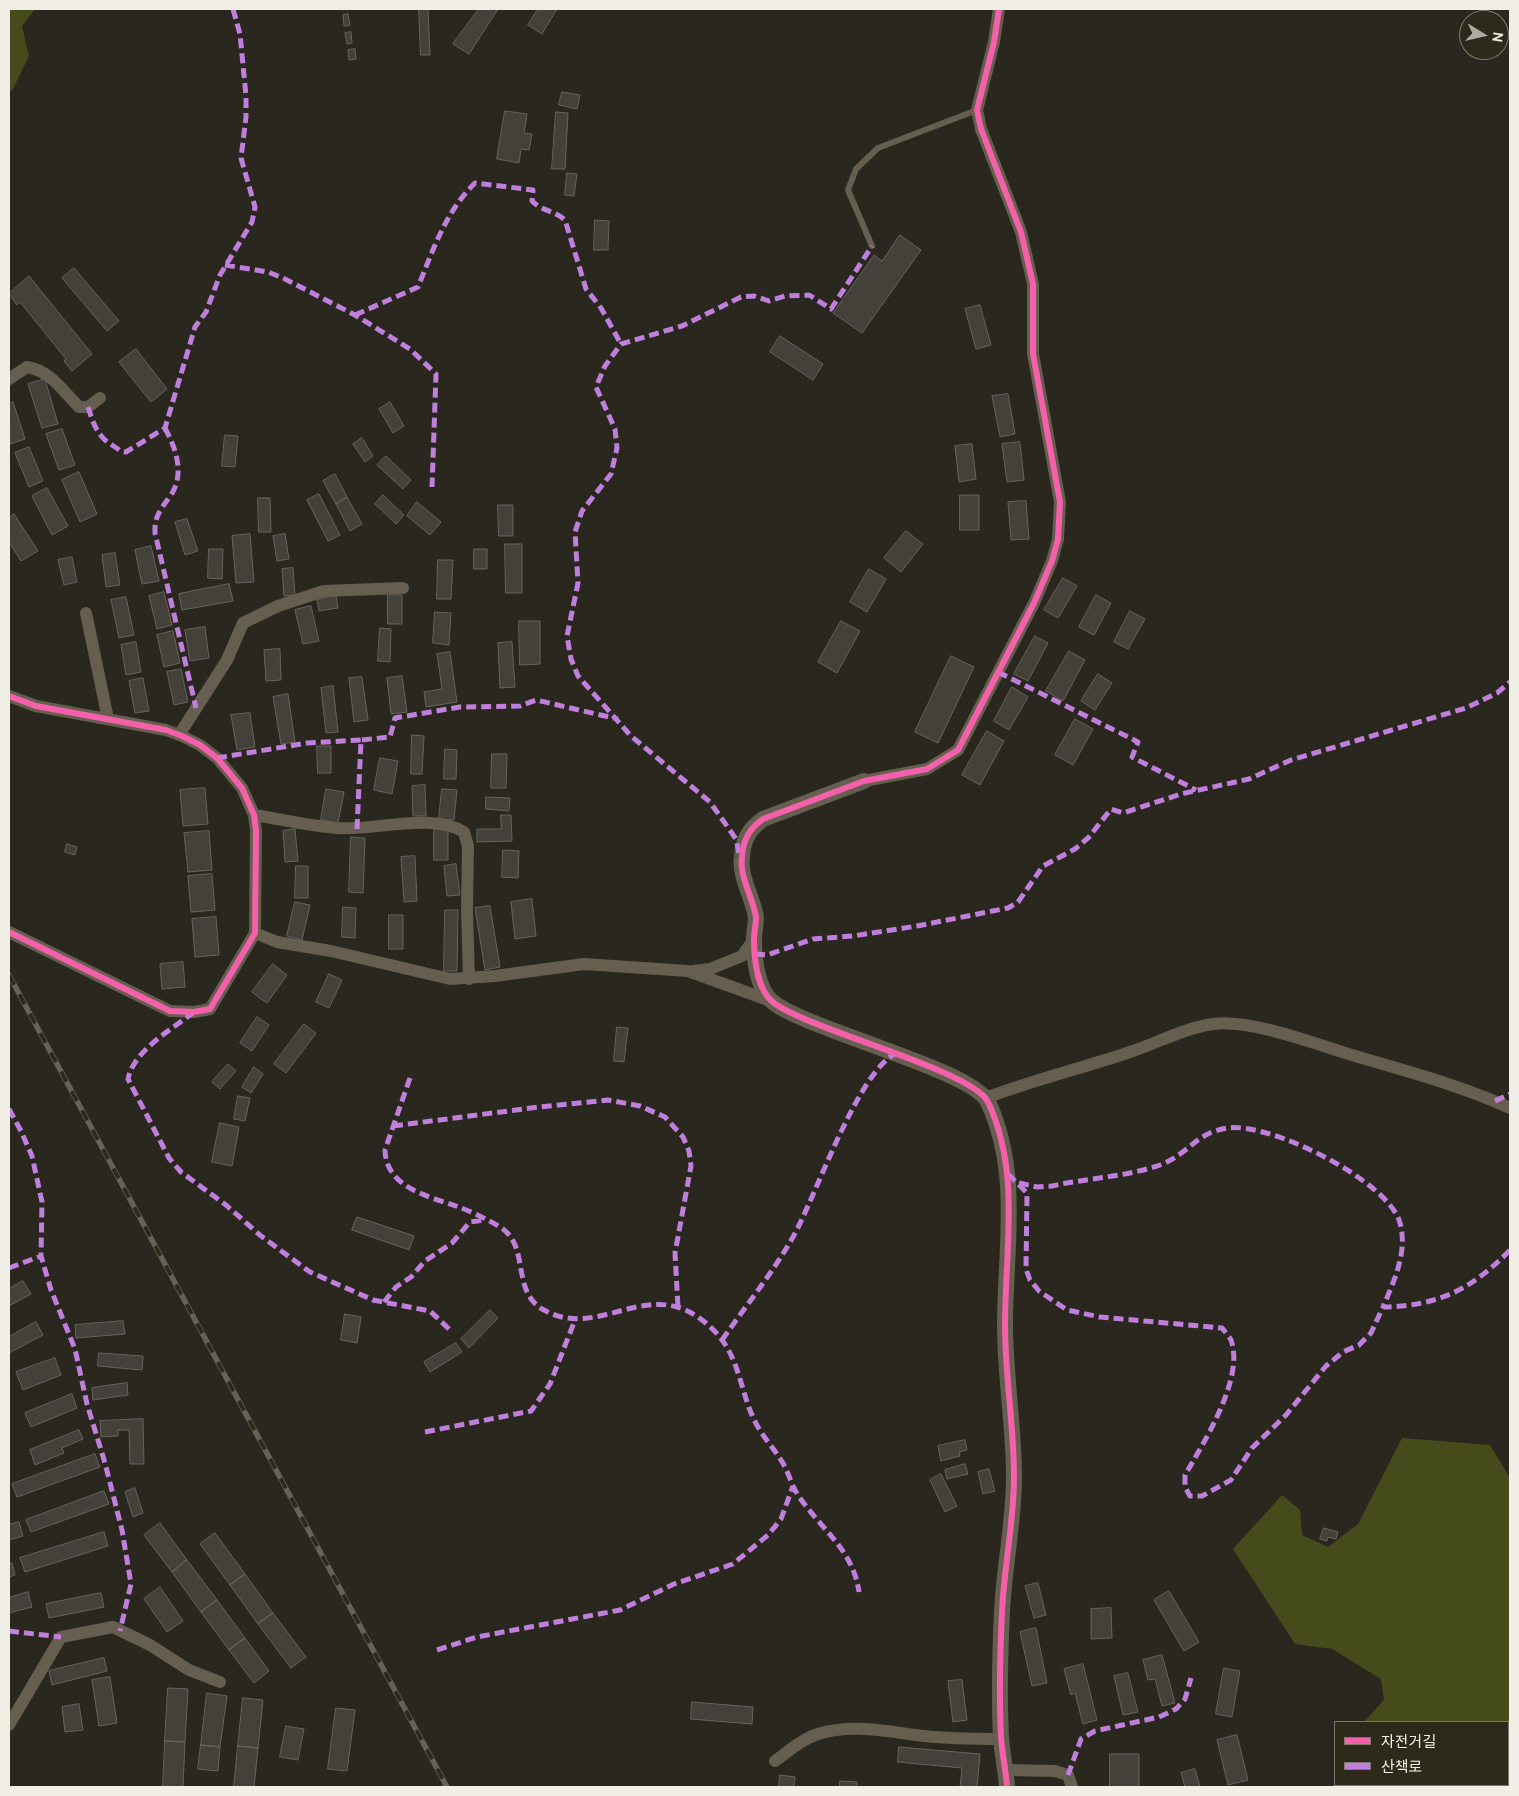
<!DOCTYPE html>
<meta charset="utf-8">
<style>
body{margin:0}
#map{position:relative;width:1519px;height:1796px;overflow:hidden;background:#2a271f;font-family:Cabin,"Noto Sans KR",sans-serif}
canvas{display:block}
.frame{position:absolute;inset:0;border:10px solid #f1efe5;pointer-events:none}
.legend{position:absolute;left:1334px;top:1721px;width:175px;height:65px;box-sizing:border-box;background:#2e2a1b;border:1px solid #7c796c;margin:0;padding:6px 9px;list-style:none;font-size:15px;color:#f1efe5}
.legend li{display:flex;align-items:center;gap:10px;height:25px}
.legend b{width:25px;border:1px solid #7c796c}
.north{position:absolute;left:1459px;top:10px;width:50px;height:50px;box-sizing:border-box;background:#2e2a1b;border:1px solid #7c796c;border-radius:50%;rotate:99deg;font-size:14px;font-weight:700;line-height:20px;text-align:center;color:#f1efe5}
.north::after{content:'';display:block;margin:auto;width:18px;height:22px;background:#aba9a0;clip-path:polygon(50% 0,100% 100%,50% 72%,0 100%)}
</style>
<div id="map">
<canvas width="1519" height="1796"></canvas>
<div class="frame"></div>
<ul class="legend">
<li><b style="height:6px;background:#f560ab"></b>자전거길</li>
<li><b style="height:6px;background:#c07fdc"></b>산책로</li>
</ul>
<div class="north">N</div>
</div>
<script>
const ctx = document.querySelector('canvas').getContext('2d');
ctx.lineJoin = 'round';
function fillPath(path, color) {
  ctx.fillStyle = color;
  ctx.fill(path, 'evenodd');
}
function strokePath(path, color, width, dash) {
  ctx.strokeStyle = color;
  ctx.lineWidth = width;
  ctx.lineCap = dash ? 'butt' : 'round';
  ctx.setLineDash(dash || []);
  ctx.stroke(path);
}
fillPath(new Path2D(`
 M 9,9 L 35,9 L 22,26 L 29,56 L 12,91 L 9,89 Z
 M 1402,1438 L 1490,1445 L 1510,1478 L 1510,1787 L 1343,1787 L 1342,1785 L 1508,1785 L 1508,1722 L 1364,1722 L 1384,1700 L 1381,1679 L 1332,1649 L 1295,1644 L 1233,1549 L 1282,1495 L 1300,1510 L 1302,1535 L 1328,1547 L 1358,1524 Z`), '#464b1c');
const building = new Path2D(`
 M 419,9 L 428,9 L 430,55 L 421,55 Z
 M 479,9 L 498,9 L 469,54 L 453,44 Z
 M 538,9 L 557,9 L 542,34 L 528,25 Z
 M 348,14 L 350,25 L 344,26 L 343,15 Z
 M 351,32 L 352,43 L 347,44 L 345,33 Z
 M 355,49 L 356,59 L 349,60 L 348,50 Z
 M 562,92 L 580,95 L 577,109 L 559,105 Z
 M 505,111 L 527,114 L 524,133 L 532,134 L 529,150 L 521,149 L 519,163 L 497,159 Z
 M 556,112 L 568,113 L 565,169 L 552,169 Z
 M 567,173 L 577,174 L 574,196 L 565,195 Z
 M 595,220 L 609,221 L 608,250 L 594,250 Z
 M 900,235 L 921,250 L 862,333 L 833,313 L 874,255 L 882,261 Z
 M 74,268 L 119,321 L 107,331 L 62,278 Z
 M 29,276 L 92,354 L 72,371 L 64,361 L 66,359 L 20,302 L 17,305 L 9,294 Z
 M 980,305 L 991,345 L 976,349 L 965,309 Z
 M 780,336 L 823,364 L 813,380 L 770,352 Z
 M 136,349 L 167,389 L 151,402 L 119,362 Z
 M 45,379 L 58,424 L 42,428 L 28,384 Z
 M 1008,394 L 1015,434 L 1000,437 L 992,396 Z
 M 13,402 L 25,439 L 10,444 L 9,404 Z
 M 390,402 L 404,426 L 393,433 L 379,409 Z
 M 62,429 L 75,465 L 59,470 L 46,434 Z
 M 225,435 L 238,436 L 235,467 L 222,466 Z
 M 362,438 L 373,456 L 365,462 L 353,444 Z
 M 1020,442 L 1024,480 L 1007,482 L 1002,444 Z
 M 972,444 L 976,479 L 959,482 L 955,446 Z
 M 29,447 L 43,481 L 29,487 L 15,453 Z
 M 386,456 L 411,480 L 403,489 L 377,465 Z
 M 79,472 L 97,514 L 80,522 L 62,480 Z
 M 335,474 L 347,497 L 336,504 L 323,481 Z
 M 47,488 L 68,526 L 52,535 L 32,496 Z
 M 319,494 L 340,535 L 328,541 L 307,500 Z
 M 383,495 L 404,515 L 396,524 L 375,504 Z
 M 960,495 L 979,495 L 979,530 L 960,530 Z
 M 347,497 L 362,524 L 350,531 L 336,504 Z
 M 258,498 L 270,498 L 271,532 L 259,532 Z
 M 1026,501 L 1029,539 L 1011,540 L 1008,502 Z
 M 417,502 L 441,522 L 430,535 L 407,516 Z
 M 498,505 L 513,505 L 513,536 L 499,536 Z
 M 14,514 L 38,551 L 21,561 L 9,542 L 9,518 Z
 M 187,519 L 198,551 L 185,555 L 175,522 Z
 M 906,531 L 923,544 L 901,572 L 884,558 Z
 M 250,534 L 254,582 L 236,583 L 232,536 Z
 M 285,534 L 289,559 L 277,561 L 273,536 Z
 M 505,544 L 522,544 L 522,593 L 506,593 Z
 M 151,546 L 159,581 L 142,584 L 135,550 Z
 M 209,549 L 223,549 L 222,579 L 208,578 Z
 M 474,549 L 487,549 L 487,569 L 474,569 Z
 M 115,553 L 120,585 L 106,587 L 102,555 Z
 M 72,557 L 77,582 L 64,585 L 58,560 Z
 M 438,560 L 453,560 L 451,599 L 437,599 Z
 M 293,568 L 295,595 L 284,596 L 282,569 Z
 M 869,569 L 886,579 L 867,612 L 850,602 Z
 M 1063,578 L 1077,586 L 1058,618 L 1044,610 Z
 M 229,584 L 233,601 L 182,610 L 179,594 Z
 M 164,592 L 172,625 L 157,629 L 149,596 Z
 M 388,595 L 402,595 L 402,624 L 388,624 Z
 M 1096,595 L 1111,603 L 1094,635 L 1079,627 Z
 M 336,596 L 338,608 L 319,611 L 317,600 Z
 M 126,597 L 134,635 L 119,638 L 111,600 Z
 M 311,606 L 319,641 L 303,644 L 295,610 Z
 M 1130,611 L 1145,619 L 1128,649 L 1114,642 Z
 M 435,612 L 451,613 L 449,645 L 433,643 Z
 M 519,621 L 540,621 L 540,664 L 520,665 Z
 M 841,621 L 860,631 L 837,673 L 818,662 Z
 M 205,627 L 209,658 L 190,661 L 185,630 Z
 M 380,628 L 391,629 L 390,662 L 378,661 Z
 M 173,631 L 180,663 L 164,667 L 157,635 Z
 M 1035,636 L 1048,643 L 1028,681 L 1014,674 Z
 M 136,642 L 141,672 L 126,675 L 121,645 Z
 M 512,642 L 515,687 L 500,688 L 498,643 Z
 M 280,649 L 281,680 L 266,681 L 264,650 Z
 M 1069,651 L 1085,660 L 1063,701 L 1046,691 Z
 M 450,652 L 457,702 L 426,707 L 424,692 L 442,689 L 437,654 Z
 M 951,656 L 974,667 L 938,743 L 915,732 Z
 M 181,669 L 188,702 L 174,705 L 167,672 Z
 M 1098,674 L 1112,683 L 1095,710 L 1081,701 Z
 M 402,676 L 407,712 L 391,714 L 387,678 Z
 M 362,677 L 368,720 L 354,722 L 349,678 Z
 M 143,678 L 149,711 L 135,713 L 129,681 Z
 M 333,686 L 338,732 L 326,733 L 321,688 Z
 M 1012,687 L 1028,697 L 1009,730 L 994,721 Z
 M 288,694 L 295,742 L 281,744 L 273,697 Z
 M 250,713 L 255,747 L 237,750 L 231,715 Z
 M 1075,719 L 1093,729 L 1073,765 L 1055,755 Z
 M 987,731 L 1004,741 L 980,785 L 962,775 Z
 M 412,735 L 424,736 L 422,774 L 411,774 Z
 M 317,746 L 331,746 L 331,773 L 318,773 Z
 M 445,749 L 457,750 L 456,779 L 444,779 Z
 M 492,754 L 507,754 L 506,788 L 491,788 Z
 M 380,758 L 398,761 L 392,794 L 374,790 Z
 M 425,785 L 426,816 L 413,816 L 412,786 Z
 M 205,788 L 208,824 L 183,826 L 180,790 Z
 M 326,789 L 344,792 L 338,823 L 321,820 Z
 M 442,789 L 457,790 L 454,820 L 439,819 Z
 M 486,797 L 510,798 L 509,811 L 486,809 Z
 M 501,815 L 511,815 L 512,841 L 477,842 L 477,829 L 501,829 Z
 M 295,829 L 298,861 L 285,862 L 283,831 Z
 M 434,829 L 448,829 L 448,860 L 434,860 Z
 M 209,831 L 212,870 L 188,872 L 184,833 Z
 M 351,837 L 365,838 L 363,893 L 349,892 Z
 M 67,844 L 77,847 L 75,855 L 65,852 Z
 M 503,850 L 519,851 L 518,878 L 502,877 Z
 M 415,856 L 417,901 L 404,902 L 401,857 Z
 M 456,864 L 460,895 L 447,896 L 444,866 Z
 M 296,866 L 308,866 L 308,898 L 295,898 Z
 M 212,874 L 215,910 L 191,912 L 188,876 Z
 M 532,899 L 536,936 L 515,939 L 511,902 Z
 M 295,902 L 310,905 L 302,940 L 287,936 Z
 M 490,906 L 500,967 L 485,970 L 475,908 Z
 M 343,907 L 356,908 L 355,938 L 342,937 Z
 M 445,910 L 458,910 L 457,971 L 444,971 Z
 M 389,915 L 403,915 L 403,949 L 389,949 Z
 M 216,917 L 219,955 L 195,957 L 192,919 Z
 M 183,962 L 185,987 L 162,989 L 160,964 Z
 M 273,964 L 287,975 L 267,1003 L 252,992 Z
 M 329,974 L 342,980 L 329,1008 L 316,1002 Z
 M 257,1017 L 269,1025 L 252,1051 L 240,1043 Z
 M 304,1024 L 316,1033 L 286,1073 L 274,1064 Z
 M 617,1027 L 628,1028 L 624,1062 L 614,1061 Z
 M 228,1064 L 236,1071 L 220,1089 L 212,1082 Z
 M 254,1067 L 263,1074 L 251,1093 L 242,1087 Z
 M 238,1096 L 250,1098 L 245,1121 L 234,1119 Z
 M 220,1123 L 239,1127 L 232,1166 L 212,1162 Z
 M 357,1217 L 414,1236 L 409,1250 L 352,1230 Z
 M 23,1281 L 31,1294 L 9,1306 L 9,1289 Z
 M 490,1310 L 498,1318 L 469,1348 L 461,1339 Z
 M 345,1314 L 361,1317 L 357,1343 L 341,1340 Z
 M 123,1321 L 125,1334 L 76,1338 L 75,1325 Z
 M 36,1322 L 43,1335 L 9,1353 L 9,1337 Z
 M 456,1343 L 462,1352 L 430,1372 L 424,1362 Z
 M 99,1353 L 143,1356 L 142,1370 L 98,1366 Z
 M 55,1358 L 61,1375 L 23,1390 L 16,1372 Z
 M 127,1383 L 128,1395 L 93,1400 L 92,1388 Z
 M 72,1394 L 77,1408 L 31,1427 L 25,1413 Z
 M 143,1419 L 144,1464 L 130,1464 L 129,1430 L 118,1430 L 118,1436 L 101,1437 L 100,1421 Z
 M 79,1430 L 83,1439 L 62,1448 L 64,1453 L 35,1465 L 30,1450 Z
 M 965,1440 L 967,1450 L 959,1452 L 960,1456 L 941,1461 L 938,1446 Z
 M 95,1454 L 100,1467 L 17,1497 L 12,1484 Z
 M 965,1464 L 968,1474 L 947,1479 L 945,1470 Z
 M 989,1469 L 995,1491 L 983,1494 L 978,1472 Z
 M 941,1474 L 957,1506 L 945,1512 L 930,1480 Z
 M 135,1488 L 143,1513 L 133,1517 L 125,1492 Z
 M 104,1491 L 109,1504 L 31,1532 L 26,1520 Z
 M 19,1522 L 23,1536 L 9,1540 L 9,1525 Z
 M 160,1523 L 187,1560 L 172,1572 L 144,1535 Z
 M 1324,1528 L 1338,1532 L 1336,1539 L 1328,1537 L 1327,1541 L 1320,1539 Z
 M 104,1532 L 108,1546 L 25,1572 L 20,1558 Z
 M 215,1533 L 245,1574 L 230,1585 L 200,1544 Z
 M 187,1560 L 217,1600 L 201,1612 L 172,1572 Z
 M 9,1563 L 12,1563 L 15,1575 L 9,1577 Z
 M 245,1574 L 273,1613 L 258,1624 L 230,1585 Z
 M 1038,1583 L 1046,1615 L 1034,1618 L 1025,1586 Z
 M 160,1587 L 183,1621 L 167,1632 L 144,1599 Z
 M 1169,1591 L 1199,1642 L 1184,1651 L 1154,1600 Z
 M 28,1592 L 32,1607 L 9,1613 L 9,1598 Z
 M 101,1593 L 104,1607 L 49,1618 L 46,1604 Z
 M 217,1600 L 245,1638 L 229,1650 L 201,1612 Z
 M 1111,1608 L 1112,1638 L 1091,1639 L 1091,1609 Z
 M 273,1613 L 306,1657 L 291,1668 L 258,1624 Z
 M 1036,1628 L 1047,1683 L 1032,1686 L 1020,1632 Z
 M 245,1638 L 269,1671 L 254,1683 L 229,1650 Z
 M 1162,1655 L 1175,1703 L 1162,1706 L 1155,1679 L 1148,1680 L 1143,1660 Z
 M 104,1658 L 107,1671 L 52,1685 L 49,1671 Z
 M 1083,1664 L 1097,1720 L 1083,1724 L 1075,1693 L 1071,1695 L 1064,1669 Z
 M 1224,1668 L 1240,1671 L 1232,1717 L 1216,1714 Z
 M 1128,1673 L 1138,1712 L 1123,1715 L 1114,1676 Z
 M 110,1677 L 117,1723 L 99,1726 L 92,1680 Z
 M 962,1680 L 967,1720 L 953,1722 L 948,1681 Z
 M 168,1688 L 188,1689 L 185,1742 L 165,1741 Z
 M 207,1693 L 227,1696 L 220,1747 L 201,1745 Z
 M 243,1698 L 263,1700 L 258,1748 L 238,1746 Z
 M 692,1702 L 753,1707 L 752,1724 L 691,1719 Z
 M 79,1704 L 83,1730 L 65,1732 L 62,1707 Z
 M 336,1708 L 355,1710 L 347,1771 L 328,1769 Z
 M 286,1726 L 304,1729 L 298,1760 L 280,1757 Z
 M 1237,1735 L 1248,1780 L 1228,1785 L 1217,1740 Z
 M 165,1741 L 185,1742 L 183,1787 L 163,1787 Z
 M 201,1745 L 220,1747 L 218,1771 L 198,1769 Z
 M 238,1746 L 258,1748 L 254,1787 L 234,1787 Z
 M 899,1747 L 980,1754 L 977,1787 L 960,1787 L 962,1768 L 898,1762 Z
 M 1110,1754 L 1139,1754 L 1139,1787 L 1110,1787 Z
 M 1195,1769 L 1200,1787 L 1185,1787 L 1181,1773 Z
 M 780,1775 L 795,1777 L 794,1787 L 779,1787 Z
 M 840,1781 L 857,1782 L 857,1787 L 840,1787 Z`);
fillPath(building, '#43413a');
strokePath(building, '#66645d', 1);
strokePath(new Path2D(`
 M 872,246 L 848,190 L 856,169 L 878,148 L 977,110`), '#665f50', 6);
strokePath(new Path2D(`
 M 9,379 L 27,367 C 51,371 62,390 79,407 L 88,407 L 100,398
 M 86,613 L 108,719
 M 9,696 L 36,706 L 166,730 L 182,736 L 200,745 L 217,758 L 242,788 L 254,815 L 256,831 L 255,933 L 210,1009 L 194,1012 L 170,1011 L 9,932
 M 179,735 L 227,660 L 243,623 L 278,606 L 324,591 L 403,588
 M 864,781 L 927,769 L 958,750 L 1034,603 L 1052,561 L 1058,539 L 1060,502 L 1033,354 L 1033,284 L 1021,232 L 981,129 L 977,110 L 994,42 L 999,9
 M 254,815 C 281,819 309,826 337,828 C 374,831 432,812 464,832 L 468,846 L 467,911 L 469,979
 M 255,933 L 277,942 L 331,951 L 450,979 L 495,976 L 584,964 L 688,971 L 771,1001
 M 693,971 L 710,969 L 742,956 L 754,939
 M 986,1098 C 1033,1080 1083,1068 1130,1052 C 1158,1043 1184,1028 1213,1024 C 1251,1019 1315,1044 1352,1055 C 1405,1071 1460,1085 1510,1108
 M 9,1725 L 61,1637 L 113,1627 L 150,1645 L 189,1670 L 220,1682
 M 775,1761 C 789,1751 802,1739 818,1734 C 853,1723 888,1732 924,1736 C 950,1739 975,1739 1001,1739
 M 1006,1770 L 1055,1771 L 1068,1775 L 1072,1787`), '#665f50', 12);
strokePath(new Path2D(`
 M 864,781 L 763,819 C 749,829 743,840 742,857 C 739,876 753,898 756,917 C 756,924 754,932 754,940 C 754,958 757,991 774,1003 C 812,1031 972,1070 988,1102 C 1021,1172 1005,1250 1005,1325 C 1005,1375 1014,1426 1014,1477 C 1014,1522 1004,1567 1002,1612 C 1000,1653 999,1696 1001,1737 C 1002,1754 1006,1770 1007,1787`), '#665f50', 16);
const rail = new Path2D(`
 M 9,975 L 447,1787`);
strokePath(rail, '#666257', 5.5);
strokePath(rail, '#2e2a1b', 4, [11]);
strokePath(new Path2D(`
 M 225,265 L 268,272 L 283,278 L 355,315 L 410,349 L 436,374 L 432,487
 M 355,315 L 418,287 C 433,250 446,211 475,183 L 533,190 L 532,201 C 543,212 554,210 565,220 L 586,289 L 601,308 L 621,344
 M 88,407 C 92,419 95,430 104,439 C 109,444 115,446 120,451 L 126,452 L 165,428 L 195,327 L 206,312 L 220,275 L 252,222 L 255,207 L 241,158 L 246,117 L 246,96 L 240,34 L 233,9
 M 165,428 C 176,449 185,473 171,495 C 161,509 154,516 155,533 L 196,708
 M 998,672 L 1138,742 L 1132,757 L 1196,790
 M 217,758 L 307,743 L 361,740
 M 357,829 L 361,740 L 390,737 L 395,718 L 460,707 L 520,706 L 536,700 L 618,719
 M 739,853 L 736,839 L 710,802 L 631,736 L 578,676 L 571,659 L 567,636 L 578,583 L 575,532 L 582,511 L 611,474 L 617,448 L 615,429 L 596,387 L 605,366 L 621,344 L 682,326 L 741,297 L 754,296 L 769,301 L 785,296 L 809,295 L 831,309 L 872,246
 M 755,954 L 767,955 L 813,939 L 853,936 L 917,926 L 1008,908 L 1018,902 L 1043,866 L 1075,849 L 1089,837 L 1111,809 L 1123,813 L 1181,794 L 1249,779 L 1291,760 L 1466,708 L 1497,693 L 1510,682
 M 194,1012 C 171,1030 134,1050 128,1079 L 169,1158 L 181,1172 L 226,1205 L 261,1236 L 310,1272 L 373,1300 L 430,1311 L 449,1329
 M 410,1078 L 385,1150 C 386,1187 427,1196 456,1206 C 470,1211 487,1219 500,1227 C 531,1246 510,1292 544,1310 C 590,1336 632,1294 677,1307 C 693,1311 712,1326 722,1340 C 741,1365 742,1400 758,1427 C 766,1441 778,1453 785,1467 C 790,1477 793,1489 800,1498 C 823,1531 853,1550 859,1592
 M 1495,1101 L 1510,1094
 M 9,1109 L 21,1131 L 32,1156 L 42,1202 L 41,1256 L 51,1290 L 75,1349 L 87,1404 L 105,1463 L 122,1530 L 131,1584 L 120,1631
 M 393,1126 L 539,1107 L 608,1100 L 640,1106 L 665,1117 L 683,1137 L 689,1151 L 691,1166 L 675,1253 L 678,1307
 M 1008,1174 L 1027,1193 L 1026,1269 L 1030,1280 L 1039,1291 L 1067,1310 L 1100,1317 L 1222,1328 C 1225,1332 1229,1336 1231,1340 C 1245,1378 1203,1444 1185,1475 L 1185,1487 L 1190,1496 L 1202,1496 L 1231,1480 L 1252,1448 L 1286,1415 L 1326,1366 L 1343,1352 L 1359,1345 L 1371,1333 L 1383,1307 C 1439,1306 1472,1289 1510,1250
 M 1019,1183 L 1037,1187 L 1052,1186 C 1087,1178 1126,1177 1160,1165 C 1189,1154 1196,1132 1228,1128 C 1270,1122 1389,1181 1400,1223 C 1408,1252 1394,1281 1383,1307
 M 9,1268 L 41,1256
 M 384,1302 L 396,1287 L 411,1277 L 425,1261 L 452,1243 L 470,1222 L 485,1220
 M 722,1340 C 745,1307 774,1271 793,1237 C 816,1196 857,1073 896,1053
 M 425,1432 L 531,1411 L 550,1384 L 575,1320
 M 9,1631 L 61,1637
 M 437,1650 L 477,1637 L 620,1610 L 674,1584 L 733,1564 L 768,1535 L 781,1519 L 793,1486
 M 1068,1775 L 1081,1739 L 1095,1731 L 1159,1717 L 1176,1709 L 1185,1699 L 1191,1678`), '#c07fdc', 5, [10, 5]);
strokePath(new Path2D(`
 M 999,9 L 994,42 L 977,110 L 981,129 L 1021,232 L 1033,284 L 1033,354 L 1060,502 L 1058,539 L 1052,561 L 1034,603 L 958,750 L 927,769 L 864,781 L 763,819 C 749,829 743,840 742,857 C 739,876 753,898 756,917 C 756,924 754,932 754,940 C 754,958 757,991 774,1003 C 812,1031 972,1070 988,1102 C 1021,1172 1005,1250 1005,1325 C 1005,1375 1014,1426 1014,1477 C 1014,1522 1004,1567 1002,1612 C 1000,1653 999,1696 1001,1737 C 1002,1754 1006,1770 1007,1787
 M 9,696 L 36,706 L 166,730 L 182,736 L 200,745 L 217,758 L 242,788 L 254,815 L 256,831 L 255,933 L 210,1009 L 194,1012 L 170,1011 L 9,932`), '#f560ab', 6);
</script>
